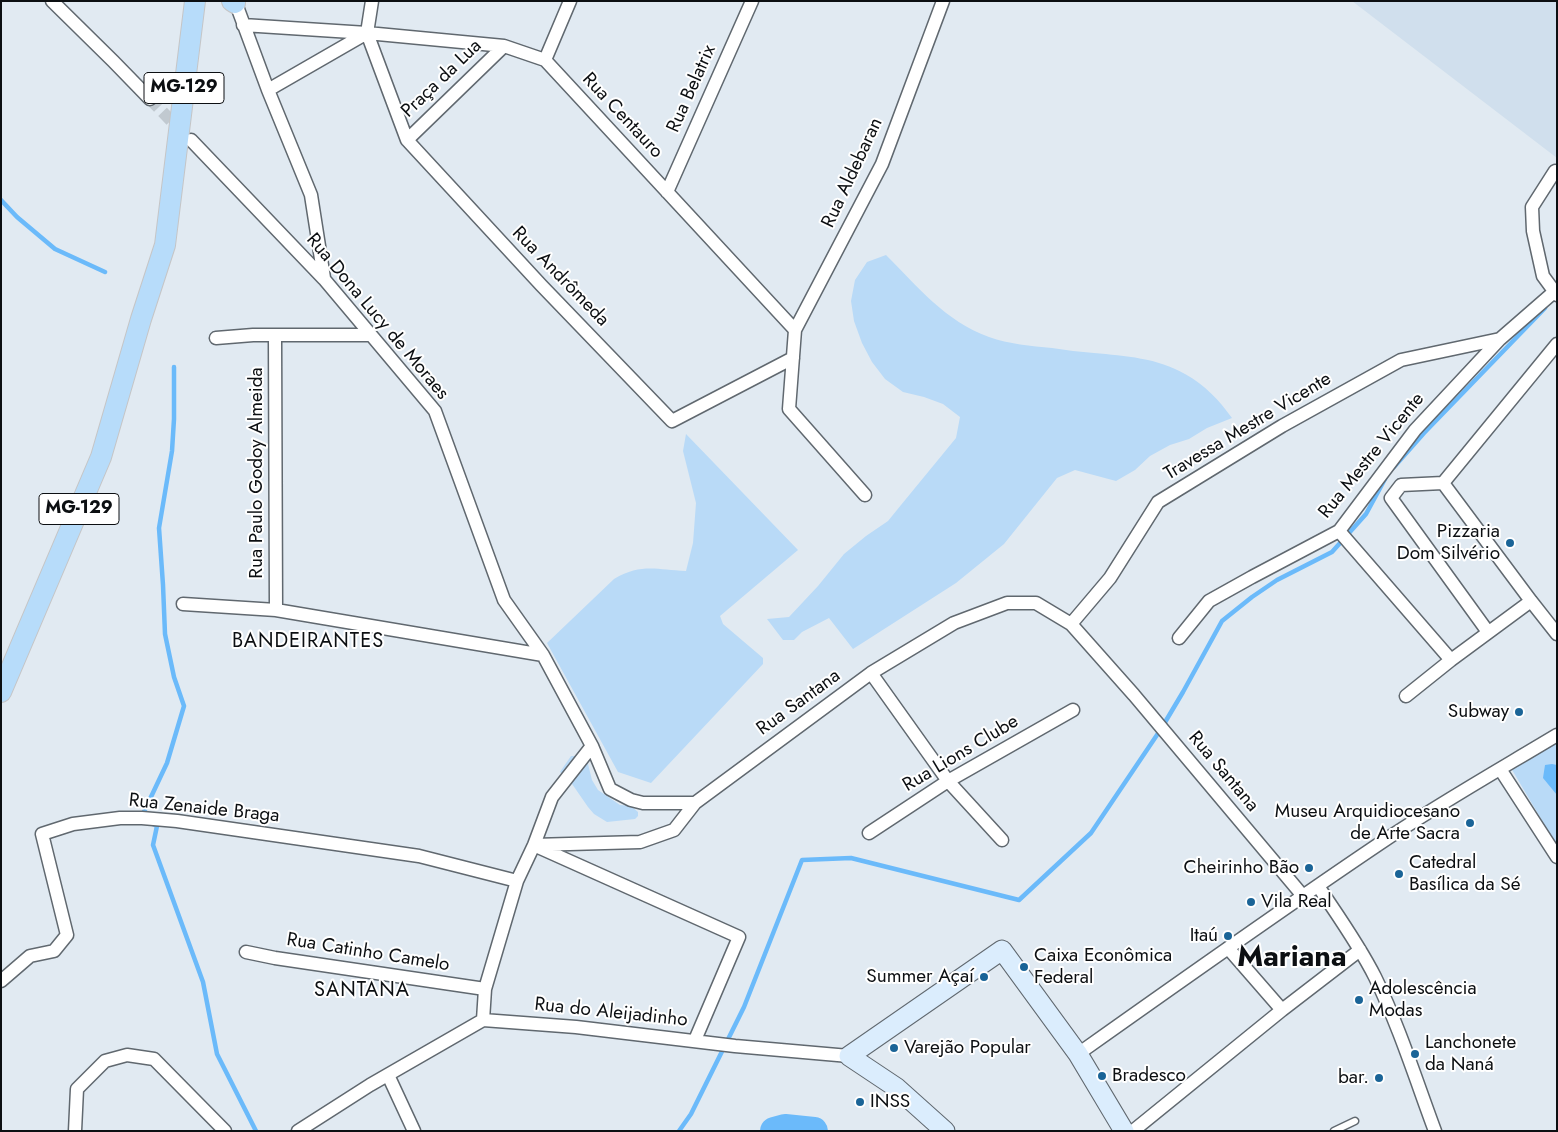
<!DOCTYPE html>
<meta charset="utf-8">
<style>
body{margin:0}
#map{position:relative;width:1558px;height:1132px;overflow:hidden;background:#e1eaf2;font-family:Jost,sans-serif}
canvas{display:block}
.frame{position:absolute;inset:0;border:2px solid #0c0f12;pointer-events:none}
</style>
<div id="map">
<canvas width="1558" height="1132"></canvas>
<div class="frame"></div>
</div>
<script>
const ctx = document.querySelector('canvas').getContext('2d');
ctx.lineJoin = 'round';
function fillPath(path, color) {
  ctx.fillStyle = color;
  ctx.fill(path, 'evenodd');
}
function strokePath(path, color, width, dash) {
  ctx.strokeStyle = color;
  ctx.lineWidth = width;
  ctx.lineCap = dash ? 'butt' : 'round';
  ctx.setLineDash(dash || []);
  ctx.stroke(path);
}
function label(font, color, halo, rows, align = 'center') {
  ctx.font = font + ' Jost,sans-serif';
  ctx.lineWidth = 4;
  ctx.setLineDash([]);
  ctx.textBaseline = 'middle';
  ctx.strokeStyle = halo;
  ctx.fillStyle = color;
  for (const [text, x, y, turn = 0] of rows) {
    ctx.save();
    ctx.translate(x, y);
    ctx.rotate((+turn || 0) * Math.PI / 180);
    ctx.textAlign = isNaN(turn) ? turn : align;
    if (halo) ctx.strokeText(text, 0, 0);
    ctx.fillText(text, 0, 0);
    ctx.restore();
  }
}
fillPath(new Path2D(`
 M 1352,1 L 1557,1 L 1557,158 Z`), '#d0dfed');
fillPath(new Path2D(`
 M 886,255 C 918,287 945,321 989,337 C 1009,344 1031,346 1052,348 C 1066,350 1080,352 1094,353 C 1125,356 1158,358 1185,374 C 1205,385 1219,400 1232,418 L 1207,428 L 1189,439 L 1170,445 L 1150,456 L 1135,470 L 1116,481 L 1075,470 L 1057,478 L 1004,544 L 956,583 L 853,649 L 829,618 L 802,632 L 794,640 L 783,640 L 767,619 L 789,617 L 818,586 L 844,554 L 866,536 L 888,521 L 901,505 L 956,438 L 960,417 L 943,404 L 924,397 L 903,392 L 885,379 L 872,362 L 862,343 L 854,321 L 851,301 L 855,280 L 867,262 Z
 M 686,434 L 798,550 L 720,616 L 723,624 L 763,658 L 763,664 L 651,783 L 618,772 L 547,643 L 614,579 C 642,563 656,570 686,571 L 693,543 L 696,503 L 683,451 Z
 M 1557,737 L 1557,846 L 1508,763 Z
 M 571,756 L 586,756 L 592,780 L 598,790 L 620,805 L 631,806 L 638,812 L 638,816 L 635,819 L 607,822 L 594,814 L 588,807 L 570,781 L 560,772 Z`), '#b9daf7');
fillPath(new Path2D(`
 M 1552,764 L 1557,765 L 1557,795 L 1543,778 L 1545,765 Z`), '#6bbafa');
strokePath(new Path2D(`
 M 1,200 L 17,217 L 55,249 L 105,272
 M 1394,467 L 1424,433 L 1545,308
 M 142,816 L 167,763 L 184,706 L 174,677 L 165,634 L 163,585 L 159,528 L 172,451 L 174,419 L 174,367
 M 151,823 L 157,826 L 153,845 L 203,982 L 217,1054 L 256,1131
 M 679,1131 L 691,1114 L 744,1007 L 802,860 L 851,858 L 1019,900 L 1091,833 L 1161,729 L 1183,692 L 1222,621 L 1252,597 L 1277,580 L 1332,552 L 1366,514 L 1385,479`), '#6bbafa', 4.5);
strokePath(new Path2D(`
 M 774,1131 L 785,1128 L 814,1131`), '#6bbafa', 28);
strokePath(new Path2D(`
 M 150,99 L 181,131`), '#c1c9d0', 12, [12, 6]);
const lane = new Path2D(`
 M 1334,1131 L 1355,1121`);
const street = new Path2D(`
 M 52,1 L 113,61 L 150,99
 M 235,1 L 268,90 L 311,195 L 324,278
 M 243,25 L 367,33 L 504,46 L 545,60 L 795,330
 M 367,33 L 407,140 L 541,285 L 672,421 L 793,358
 M 367,33 L 372,1
 M 545,60 L 570,1
 M 268,90 L 367,33
 M 191,140 L 324,279 L 435,411 L 504,600 L 543,655 L 592,746 L 610,789 L 631,800 L 643,803 L 695,803
 M 407,140 L 504,46
 M 1555,171 L 1532,207 L 1533,231 L 1543,276 L 1557,295
 M 667,192 L 752,1
 M 275,336 L 276,610
 M 216,338 L 253,335 L 371,335
 M 1557,344 L 1443,483 L 1531,601 L 1557,634
 M 1443,483 L 1401,485 L 1391,498 L 1488,632
 M 865,495 L 789,409 L 795,330 L 882,164 L 943,1
 M 1339,531 L 1451,660
 M 183,604 L 276,610 L 543,655
 M 1071,624 L 1110,578 L 1158,502 L 1282,426 L 1401,360 L 1500,339
 M 1179,638 L 1209,601 L 1252,577 L 1339,531 L 1415,430 L 1500,339 L 1554,292
 M 871,673 L 948,781 L 1002,840
 M 1406,696 L 1451,660 L 1531,601
 M 1500,769 L 1557,857
 M 869,833 L 948,781 L 1073,710
 M 534,845 L 640,842 L 674,830 L 695,803 L 871,673 L 954,623 L 1007,603 L 1036,603 L 1071,624 L 1134,695 L 1303,896
 M 538,847 L 739,937 L 695,1040
 M 1318,886 C 1338,916 1359,945 1375,977 C 1399,1026 1416,1080 1435,1131
 M 1228,948 L 1282,1010
 M 246,952 L 275,958 L 485,989
 M 1,981 L 30,956 L 54,951 L 67,935 L 42,834 L 73,824 L 120,818 L 142,818 L 177,821 L 419,856 L 517,881
 M 483,1020 L 576,1027 L 735,1046 L 849,1056
 M 483,1020 L 485,989 L 517,881 L 534,845 L 552,797 L 592,746
 M 1078,1054 C 1178,983 1278,912 1379,844 C 1437,805 1497,771 1557,735
 M 388,1075 L 414,1131
 M 75,1131 L 77,1089 L 105,1061 L 127,1055 L 154,1059 L 225,1131
 M 298,1131 L 370,1085 L 483,1020
 M 1133,1131 L 1282,1010 L 1360,950`);
const secondary = new Path2D(`
 M 945,1131 L 897,1088 L 849,1056 L 1002,950 L 1078,1054 L 1124,1131`);
const primary = new Path2D(`
 M 232,1 L 235,3
 M 1,692 L 101,457 L 141,319 L 165,245 L 195,1`);
strokePath(lane, '#60686f', 9);
strokePath(street, '#60686f', 15);
strokePath(secondary, '#60686f', 21);
strokePath(primary, '#c5c5c6', 22);
strokePath(lane, '#fff', 6);
strokePath(street, '#fff', 12);
strokePath(secondary, '#dbedfd', 19);
strokePath(primary, '#b7dcfa', 20);
for (const [x, y, r, color] of [
 [1510,543,5,"#1a6497"],
 [1519,712,5,"#1a6497"],
 [1470,823,5,"#1a6497"],
 [1309,868,5,"#1a6497"],
 [1399,874,5,"#1a6497"],
 [1251,902,5,"#1a6497"],
 [1228,936,5,"#1a6497"],
 [1024,967,5,"#1a6497"],
 [984,977,5,"#1a6497"],
 [1359,1000,5,"#1a6497"],
 [894,1048,5,"#1a6497"],
 [1415,1054,5,"#1a6497"],
 [1102,1076,5,"#1a6497"],
 [1379,1078,5,"#1a6497"],
 [860,1102,5,"#1a6497"]
]) {
  const dot = new Path2D();
  dot.arc(x, y, r, 0, 2 * Math.PI);
  ctx.fillStyle = color;
  ctx.fill(dot);
  strokePath(dot, '#fff', 2);
}
for (const [x, y, w] of [
 [184,88,80],
 [79,509,80]
]) {
  const box = new Path2D();
  box.roundRect(x - w / 2, y - 15.5, w, 31, 4);
  ctx.fillStyle = '#fff';
  ctx.fill(box);
  strokePath(box, '#0c0f12', 1);
}
label('bold 18px', '#0c0f12', null, [
 ["MG-129",184,88],
 ["MG-129",79,509]
]);
label('19px', '#0c0f12', '#fff', [
 ["Praça da Lua",442,79,-44],
 ["Rua Belatrix",692,89,-66],
 ["Rua Centauro",622,116,47],
 ["Rua Aldebaran",853,173,-65],
 ["Rua Andrômeda",560,277,46],
 ["Rua Dona Lucy de Moraes",377,317,50],
 ["Travessa Mestre Vicente",1248,427,-31],
 ["Rua Mestre Vicente",1372,456,-51],
 ["Rua Paulo Godoy Almeida",257,473,-90],
 ["Rua Santana",799,703,-36],
 ["Rua Lions Clube",961,754,-31],
 ["Rua Santana",1223,772,50],
 ["Rua Zenaide Braga",204,809,6],
 ["Rua Catinho Camelo",368,953,9],
 ["Rua do Aleijadinho",611,1013,6]
]);
label('19px', '#0c0f12', '#fff', [
 ["Pizzaria",1500,532,"right"],
 ["Dom Silvério",1500,554,"right"],
 ["Subway",1509,712,"right"],
 ["Museu Arquidiocesano",1460,812,"right"],
 ["de Arte Sacra",1460,834,"right"],
 ["Catedral",1409,863],
 ["Basílica da Sé",1409,885],
 ["Cheirinho Bão",1299,868,"right"],
 ["Vila Real",1261,902],
 ["Itaú",1218,936,"right"],
 ["Caixa Econômica",1034,956],
 ["Federal",1034,978],
 ["Summer Açaí",974,977,"right"],
 ["Adolescência",1369,989],
 ["Modas",1369,1011],
 ["Lanchonete",1425,1043],
 ["da Naná",1425,1065],
 ["Varejão Popular",904,1048],
 ["Bradesco",1112,1076],
 ["bar.",1369,1078,"right"],
 ["INSS",870,1102]
], 'left');
ctx.letterSpacing = '1px';
label('20px', '#0c0f12', '#fff', [
 ["BANDEIRANTES",308,642],
 ["SANTANA",362,991]
]);
ctx.letterSpacing = '0px';
label('bold 29px', '#0c0f12', '#fff', [
 ["Mariana",1292,959]
]);
</script>
